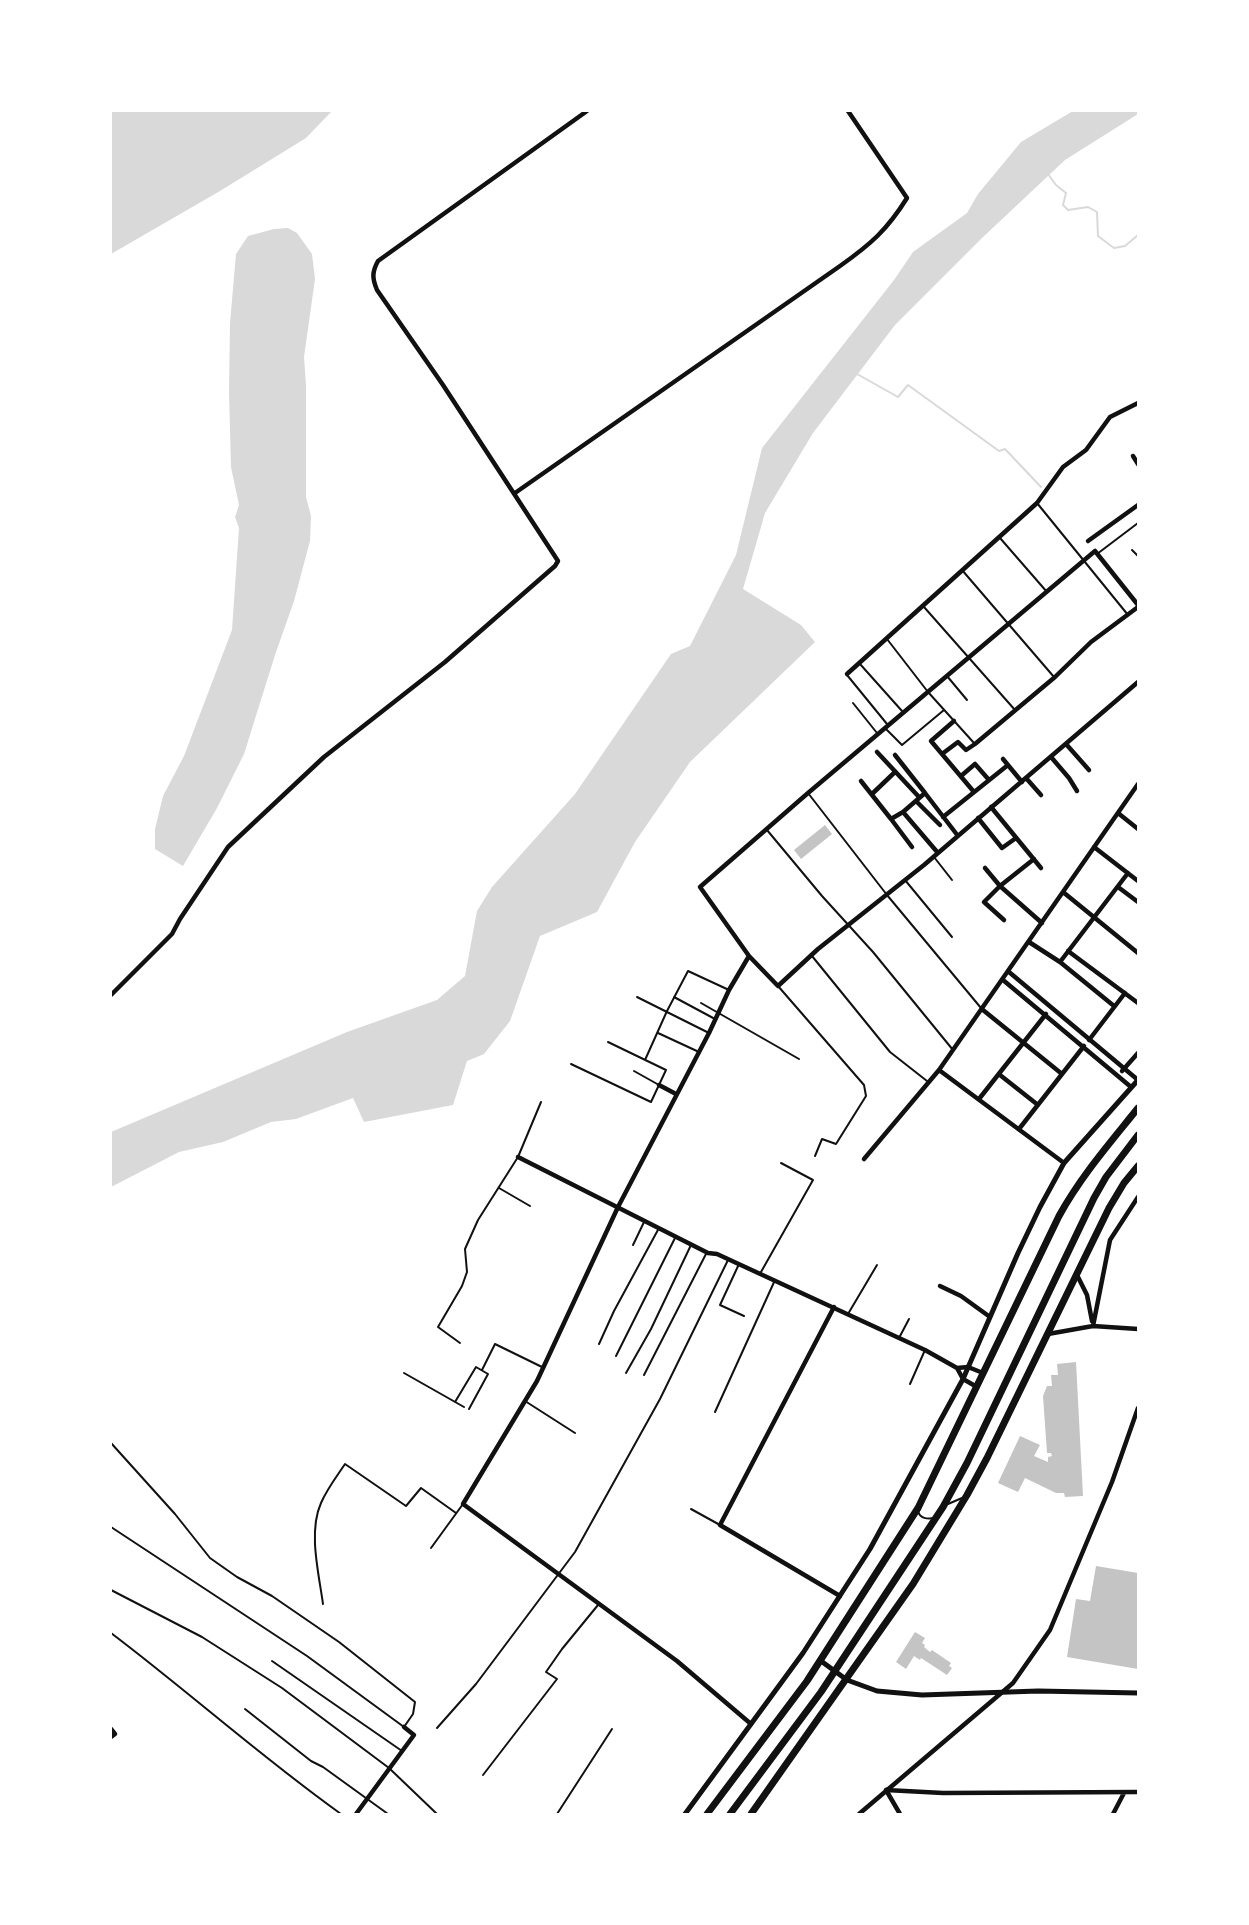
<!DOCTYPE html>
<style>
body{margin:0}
#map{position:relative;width:1249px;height:1925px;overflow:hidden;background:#fff;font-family:Spectral,serif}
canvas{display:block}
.frame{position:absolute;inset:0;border:112px solid #fff;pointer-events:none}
</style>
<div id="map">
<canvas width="1249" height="1925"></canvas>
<div class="frame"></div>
</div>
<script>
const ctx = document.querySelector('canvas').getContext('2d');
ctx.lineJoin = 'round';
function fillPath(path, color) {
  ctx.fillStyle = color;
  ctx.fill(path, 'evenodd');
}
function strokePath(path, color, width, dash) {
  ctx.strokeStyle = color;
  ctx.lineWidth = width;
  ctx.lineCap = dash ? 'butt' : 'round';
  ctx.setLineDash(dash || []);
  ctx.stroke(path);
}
fillPath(new Path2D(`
 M 111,111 L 332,111 L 306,138 L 220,191 L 111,254 Z
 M 1073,111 L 1138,111 L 1138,114 L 1065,160 L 982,238 L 895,325 L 813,433 L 765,513 L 743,589 L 801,625 L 815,642 L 690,762 L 635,842 L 597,912 L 540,936 L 510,1021 L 484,1054 L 467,1061 L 453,1105 L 364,1122 L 353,1098 L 296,1119 L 271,1122 L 223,1142 L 179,1152 L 111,1187 L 111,1132 L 347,1032 L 437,1000 L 465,976 L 477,911 L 492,887 L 575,794 L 671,654 L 690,646 L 736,555 L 762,448 L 894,280 L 913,252 L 967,213 L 978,194 L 1021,142 Z
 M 288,228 L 297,233 L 312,254 L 315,279 L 304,357 L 306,385 L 306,497 L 311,516 L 310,541 L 294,601 L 275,655 L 244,754 L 217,808 L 183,866 L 155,849 L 155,829 L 163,796 L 184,756 L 232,630 L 239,528 L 235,517 L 239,505 L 231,467 L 229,393 L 230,323 L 236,254 L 248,236 L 274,229 Z`), '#d9d9d9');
strokePath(new Path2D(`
 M 1048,174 L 1056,185 L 1066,193 L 1063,205 L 1068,210 L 1088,207 L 1097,212 L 1098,236 L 1114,248 L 1125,246 L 1138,235
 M 857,374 L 898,397 L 908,385 L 999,451 L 1005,449 L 1041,487`), '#d9d9d9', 2);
fillPath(new Path2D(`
 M 825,825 L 832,834 L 801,859 L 794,850 Z
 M 1076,1362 L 1083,1496 L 1065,1497 L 1064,1493 L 1056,1493 L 1025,1478 L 1018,1492 L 998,1483 L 1020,1436 L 1040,1445 L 1034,1456 L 1048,1462 L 1048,1457 L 1052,1456 L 1051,1453 L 1047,1453 L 1043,1396 L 1047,1386 L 1052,1386 L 1051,1375 L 1058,1375 L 1057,1364 Z
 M 1096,1566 L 1138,1573 L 1138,1669 L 1067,1657 L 1076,1599 L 1090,1601 Z
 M 915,1632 L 925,1638 L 922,1643 L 925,1645 L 924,1647 L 930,1652 L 932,1650 L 951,1663 L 949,1666 L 952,1668 L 947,1675 L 921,1658 L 920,1660 L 914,1656 L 906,1669 L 896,1662 Z`), '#c4c4c4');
strokePath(new Path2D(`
 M 1037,503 L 1128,615
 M 1000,538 L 1047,592
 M 1132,550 L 1138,556
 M 1097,554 L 1138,523
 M 962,570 L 1054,677
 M 924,607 L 1015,710
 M 887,639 L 928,692 L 974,743
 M 860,664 L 902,711
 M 847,675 L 887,724
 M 947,676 L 967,700
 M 853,703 L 877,733
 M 886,729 L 902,745 L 944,710
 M 808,793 L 887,895 L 981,1008
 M 767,830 L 822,896 L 873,952 L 953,1050
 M 934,857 L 952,880
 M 905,880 L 952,937
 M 812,956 L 890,1052 L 927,1081
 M 778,986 L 864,1085 L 866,1096 L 836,1144 L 822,1139 L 815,1156
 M 637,997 L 709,1033
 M 674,997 L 715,1019
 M 701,1003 L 799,1059
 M 658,1033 L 699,1052
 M 645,1060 L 667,1011 L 688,971 L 729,990
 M 571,1064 L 651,1102 L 666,1070 L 608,1042
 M 634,1071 L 659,1085
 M 499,1188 L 530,1206
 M 633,1245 L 645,1220
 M 739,1264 L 720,1305 L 744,1316
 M 761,1272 L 813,1180 L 781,1163
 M 848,1314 L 877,1265
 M 899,1338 L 909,1319
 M 460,1343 L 438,1327 L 462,1286 L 467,1272 L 465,1249 L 478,1220 L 518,1157 L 541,1102
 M 599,1344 L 614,1311 L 659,1228
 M 616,1356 L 675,1238
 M 482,1370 L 495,1344 L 542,1367
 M 404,1373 L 464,1407
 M 626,1373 L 651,1329 L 691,1245
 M 644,1375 L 707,1252
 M 910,1384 L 925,1350
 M 525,1401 L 575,1433
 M 455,1402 L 476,1367 L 488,1374 L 469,1409
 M 715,1412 L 775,1280
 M 111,1443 L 175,1514 L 210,1558 L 237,1577 L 272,1596 L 339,1642 L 415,1702 L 413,1714 L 404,1727 L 307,1656 L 111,1527
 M 948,1504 L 962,1498
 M 691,1509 L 720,1525
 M 918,1511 C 920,1519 927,1519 935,1518
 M 431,1548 L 463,1504
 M 111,1590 L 202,1637 L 282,1688 L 389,1768 L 437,1814
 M 323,1604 C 319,1574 308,1532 321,1503 C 327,1489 337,1476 345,1464 L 406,1506 L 421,1488 L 456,1513
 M 111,1633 C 189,1692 261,1757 341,1814
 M 272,1661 L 402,1751
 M 245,1709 L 311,1761 L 323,1767 L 388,1814
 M 437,1728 L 476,1684 L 575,1552 L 660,1399 L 728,1260
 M 483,1775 L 557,1679 L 546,1672 L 562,1649 L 598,1605
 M 557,1814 L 612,1729`), '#111', 2);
strokePath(new Path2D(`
 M 1133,456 L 1138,464
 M 515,493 L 840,266 C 871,244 887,230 907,198 L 848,111
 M 1088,541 L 1138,505
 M 1138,605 L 1095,551 L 808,793 L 700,887 L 749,956 L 778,986 L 818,949 L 924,865 L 1138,682
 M 847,674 L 1037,503 L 1063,467 L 1086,450 L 1110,417 L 1138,403
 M 954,721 L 931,741 L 974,792
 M 1066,744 L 1089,770
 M 877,752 L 919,797
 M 942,754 L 958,742 L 966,750 L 975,744 L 1055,677 L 1091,642 L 1138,607
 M 895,755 L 925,793
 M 1051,757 L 1069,778 L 1077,791
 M 1003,759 L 1022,782
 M 961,776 L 975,764 L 989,780
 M 1026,778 L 1041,795
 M 861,781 L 891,819
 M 872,794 L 895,772
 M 916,801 L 940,825
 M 991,807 L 1041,868
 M 903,812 L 938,853
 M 1118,813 L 1138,829
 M 943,817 L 1008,765
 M 978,818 L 1002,848 L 1016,838
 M 912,847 L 891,819 L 903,812 L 925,793 L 958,836
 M 1094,847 L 1138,881
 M 985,868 L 1000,886 L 1042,923
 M 1118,887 L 1138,902
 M 1063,892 L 1138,953
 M 1004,920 L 984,902 L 1000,886 L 1034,859
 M 1029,942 L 1060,962 L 1114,1006
 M 1068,951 L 1138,1003
 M 749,956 L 729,990 L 709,1033 L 618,1207 L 537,1381 L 463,1504 L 677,1661 L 751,1724
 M 1060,962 L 1128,873
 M 1009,972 L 1138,1080
 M 1003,980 L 1131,1087
 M 111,995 L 172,934 L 180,919 L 228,847 L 324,757 L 445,662 L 555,566 L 558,561 L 443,385 L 377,290 C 372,278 372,272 378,261 L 587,111
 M 983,1010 L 1062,1074
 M 1089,1040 L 1125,993
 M 939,1070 L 1064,1163
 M 1122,1071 L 1138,1053
 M 1000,1075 L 1038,1105
 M 659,1085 L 676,1094
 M 979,1099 L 1046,1014
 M 1019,1129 L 1084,1046
 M 518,1157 L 708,1253 L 717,1254 L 925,1350 L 957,1368 L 968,1367 L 983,1373
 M 864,1159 L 939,1070 L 1138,784
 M 1077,1275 L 1087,1295 L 1092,1321
 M 940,1286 L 961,1296 L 990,1317
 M 834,1307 L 720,1525 L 840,1596
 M 1093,1326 L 1110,1240 L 1138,1197
 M 1048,1334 L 1093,1326 L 1138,1329
 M 957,1368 L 963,1379 L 977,1387
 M 111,1729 L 115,1734 L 111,1737
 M 886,1790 L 943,1793 L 1138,1792
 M 886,1790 L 900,1814
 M 356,1814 L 414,1735 L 404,1727
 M 859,1814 L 1013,1683 L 1050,1630 L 1112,1482 L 1138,1408
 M 1113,1814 L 1124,1793`), '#111', 4.5);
strokePath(new Path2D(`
 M 821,1661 L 847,1680 L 877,1691 L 922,1695 L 1038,1691 L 1138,1693
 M 685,1814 L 803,1653 L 870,1549 L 963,1379 L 1018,1253 L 1040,1207 L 1064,1163 L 1138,1080`), '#111', 5);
strokePath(new Path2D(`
 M 707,1814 L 807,1681 L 918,1508 L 1059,1216 C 1081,1176 1110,1143 1138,1108
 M 730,1814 L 821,1692 L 943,1507 L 967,1463 L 1094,1198 L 1106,1177 L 1138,1135
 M 751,1814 L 913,1584 L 967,1495 L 987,1458 L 1109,1208 L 1124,1183 L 1138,1166`), '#111', 7);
</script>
